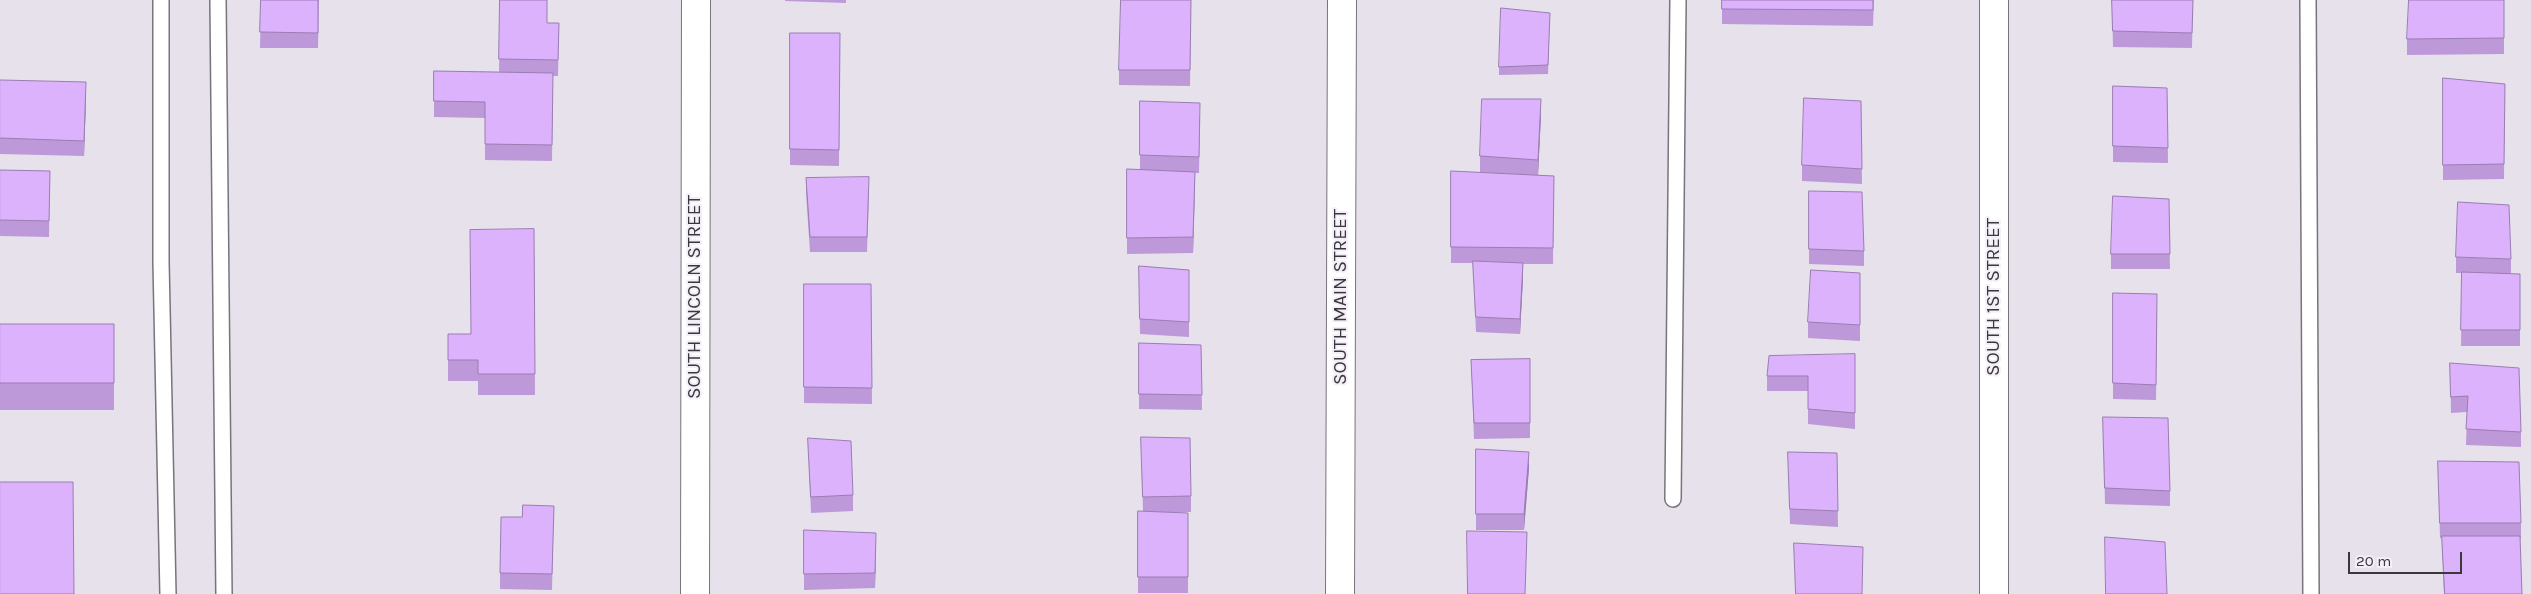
<!DOCTYPE html>
<style>
body{margin:0}
#map{position:relative;width:2531px;height:594px;overflow:hidden;background:#e6e1ea;font-family:Karla,sans-serif}
canvas{display:block}
.scale{position:absolute;left:2348px;top:552px;width:114px;height:22px;box-sizing:border-box;border:2px solid #3a383c;border-top:0;padding-left:6px;font-size:15px;line-height:18px;white-space:nowrap;color:#3a383c;-webkit-text-stroke:4px #f3eef7;paint-order:stroke}
</style>
<div id="map">
<canvas width="2531" height="594"></canvas>
<div class="scale">20 m</div>
</div>
<script>
const ctx = document.querySelector('canvas').getContext('2d');
ctx.lineJoin = 'round';
function strokePath(path, color, width, dash) {
  ctx.strokeStyle = color;
  ctx.lineWidth = width;
  ctx.lineCap = dash ? 'butt' : 'round';
  ctx.setLineDash(dash || []);
  ctx.stroke(path);
}
function fillPath(path, color) {
  ctx.fillStyle = color;
  ctx.fill(path, 'evenodd');
}
function label(font, color, halo, rows, align = 'center') {
  ctx.font = font + ' Karla,sans-serif';
  ctx.lineWidth = 4;
  ctx.setLineDash([]);
  ctx.textBaseline = 'middle';
  ctx.strokeStyle = halo;
  ctx.fillStyle = color;
  for (const [text, x, y, turn = 0] of rows) {
    ctx.save();
    ctx.translate(x, y);
    ctx.rotate((+turn || 0) * Math.PI / 180);
    ctx.textAlign = isNaN(turn) ? turn : align;
    if (halo) ctx.strokeText(text, 0, 0);
    ctx.fillText(text, 0, 0);
    ctx.restore();
  }
}
const lane = new Path2D(`
 M 161,0 L 161,262 L 168,594
 M 218,0 L 224,594
 M 2308,0 L 2311,594
 M 1673,499 L 1678,0`);
const street = new Path2D(`
 M 695,594 L 696,0
 M 1994,594 L 1994,0`);
const secondary = new Path2D(`
 M 1340,594 L 1342,0`);
strokePath(lane, '#78747b', 18);
strokePath(street, '#78747b', 30);
strokePath(secondary, '#78747b', 30);
strokePath(lane, '#fff', 15);
strokePath(street, '#fff', 28);
strokePath(secondary, '#fff', 28);
fillPath(new Path2D(`
 M 261,0 L 319,0 L 318,48 L 260,48 Z
 M 500,0 L 547,23 L 559,23 L 558,76 L 553,76 L 552,161 L 485,160 L 485,118 L 434,117 L 434,71 L 499,72 Z
 M 785,0 L 846,0 L 846,3 L 785,1 Z
 M 1191,0 L 1190,86 L 1119,85 L 1119,70 Z
 M 1722,0 L 1874,0 L 1873,26 L 1722,24 Z
 M 2112,0 L 2193,0 L 2192,48 L 2113,47 Z
 M 2504,0 L 2504,54 L 2407,55 L 2407,39 Z
 M 1550,13 L 1548,74 L 1499,75 L 1499,67 Z
 M 790,33 L 840,33 L 839,166 L 790,165 Z
 M 2443,78 L 2505,84 L 2504,179 L 2443,180 Z
 M 0,80 L 86,98 L 84,156 L 0,154 Z
 M 2113,86 L 2167,88 L 2168,163 L 2113,162 Z
 M 1140,101 L 1200,118 L 1199,173 L 1195,173 L 1193,253 L 1127,254 L 1127,169 L 1140,170 Z
 M 1861,101 L 1862,184 L 1802,181 L 1802,165 Z
 M 1541,115 L 1538,175 L 1554,176 L 1553,264 L 1523,264 L 1523,278 L 1520,334 L 1476,332 L 1473,263 L 1451,263 L 1451,171 L 1495,173 L 1480,172 L 1480,156 Z
 M 0,170 L 50,171 L 49,237 L 0,236 Z
 M 806,178 L 869,193 L 867,252 L 810,252 L 806,193 Z
 M 1809,191 L 1864,251 L 1864,266 L 1809,264 Z
 M 2169,199 L 2170,269 L 2111,269 L 2111,254 Z
 M 534,229 L 535,395 L 478,395 L 478,381 L 448,381 L 448,334 L 470,334 Z
 M 2456,257 L 2511,259 L 2511,274 L 2520,274 L 2520,346 L 2461,346 L 2462,273 L 2456,273 Z
 M 1139,266 L 1189,270 L 1189,337 L 1140,334 Z
 M 1860,273 L 1860,341 L 1808,338 L 1808,322 Z
 M 804,284 L 871,284 L 872,404 L 804,403 Z
 M 2113,293 L 2157,310 L 2156,400 L 2113,399 Z
 M 0,324 L 114,324 L 114,410 L 0,410 Z
 M 1139,343 L 1201,345 L 1202,410 L 1139,409 Z
 M 1855,354 L 1855,429 L 1808,424 L 1808,391 L 1767,391 L 1767,376 Z
 M 1530,359 L 1530,438 L 1474,439 L 1471,360 Z
 M 2450,363 L 2521,432 L 2521,447 L 2466,445 L 2467,412 L 2451,413 Z
 M 2103,417 L 2170,491 L 2170,506 L 2105,504 Z
 M 1141,437 L 1191,496 L 1191,512 L 1172,512 L 1188,513 L 1188,593 L 1138,593 L 1138,511 L 1143,511 Z
 M 808,438 L 853,495 L 853,511 L 811,513 Z
 M 1476,449 L 1529,468 L 1524,530 L 1476,530 Z
 M 1788,452 L 1837,453 L 1838,527 L 1790,524 Z
 M 2438,461 L 2521,523 L 2521,539 L 2520,539 L 2522,594 L 2444,594 L 2442,538 L 2440,538 Z
 M 554,506 L 552,590 L 500,589 L 500,573 L 522,517 Z
 M 804,530 L 876,548 L 875,588 L 804,590 Z
 M 1794,543 L 1862,594 L 1796,594 Z`), '#bd99da');
fillPath(new Path2D(`
 M 86,82 L 86,98 L 84,156 L 84,141 Z
 M 1541,99 L 1541,115 L 1538,176 L 1538,160 Z
 M 1195,172 L 1195,187 L 1193,253 L 1193,237 Z
 M 1523,263 L 1523,278 L 1520,334 L 1520,319 Z
 M 1529,452 L 1529,468 L 1524,530 L 1524,514 Z
 M 876,533 L 876,548 L 875,588 L 875,573 Z`), '#9a7db1');
const building = new Path2D(`
 M 261,0 L 318,0 L 318,33 L 260,32 Z
 M 500,0 L 547,0 L 547,23 L 559,23 L 558,60 L 499,59 Z
 M 1121,0 L 1191,0 L 1190,70 L 1119,70 Z
 M 1722,0 L 1873,0 L 1873,10 L 1722,9 Z
 M 2112,0 L 2193,0 L 2192,33 L 2113,31 Z
 M 2409,0 L 2504,0 L 2504,38 L 2407,39 Z
 M 1501,8 L 1550,13 L 1548,65 L 1499,67 Z
 M 790,33 L 840,33 L 839,150 L 790,149 Z
 M 434,71 L 553,73 L 552,145 L 485,144 L 485,102 L 434,101 Z
 M 2443,78 L 2505,84 L 2504,164 L 2443,165 Z
 M 0,80 L 86,82 L 84,141 L 0,138 Z
 M 2113,86 L 2167,88 L 2168,148 L 2113,146 Z
 M 1804,98 L 1861,101 L 1862,169 L 1802,165 Z
 M 1482,99 L 1541,99 L 1538,160 L 1480,156 Z
 M 1140,101 L 1200,103 L 1199,157 L 1140,155 Z
 M 1127,169 L 1195,172 L 1193,237 L 1127,238 Z
 M 0,170 L 50,171 L 49,221 L 0,220 Z
 M 1451,171 L 1554,176 L 1553,248 L 1451,247 Z
 M 869,177 L 867,237 L 810,237 L 806,178 Z
 M 1809,191 L 1862,192 L 1864,251 L 1809,249 Z
 M 2113,196 L 2169,199 L 2170,254 L 2111,254 Z
 M 2458,202 L 2509,205 L 2511,259 L 2456,257 Z
 M 534,229 L 535,374 L 478,374 L 478,360 L 448,360 L 448,334 L 471,334 L 470,230 Z
 M 1473,261 L 1523,263 L 1520,319 L 1476,317 Z
 M 1139,266 L 1189,270 L 1189,322 L 1140,319 Z
 M 1811,270 L 1860,273 L 1860,325 L 1808,322 Z
 M 2462,272 L 2520,274 L 2520,330 L 2461,330 Z
 M 804,284 L 871,284 L 872,388 L 804,387 Z
 M 2113,293 L 2157,294 L 2156,385 L 2113,383 Z
 M 0,324 L 114,324 L 114,383 L 0,383 Z
 M 1139,343 L 1201,345 L 1202,395 L 1139,394 Z
 M 1855,354 L 1855,413 L 1808,409 L 1808,376 L 1767,376 L 1769,356 Z
 M 1530,359 L 1530,423 L 1474,423 L 1471,360 Z
 M 2450,363 L 2519,368 L 2521,432 L 2466,429 L 2468,396 L 2451,397 Z
 M 2103,417 L 2168,418 L 2170,491 L 2105,488 Z
 M 1141,437 L 1190,438 L 1191,496 L 1143,497 Z
 M 808,438 L 851,441 L 853,495 L 811,497 Z
 M 1476,449 L 1529,452 L 1524,514 L 1476,514 Z
 M 1788,452 L 1837,453 L 1838,511 L 1790,509 Z
 M 2438,461 L 2519,462 L 2521,523 L 2440,523 Z
 M 0,482 L 73,482 L 74,594 L 0,594 Z
 M 523,505 L 554,506 L 552,574 L 500,573 L 501,517 L 522,517 Z
 M 1138,511 L 1188,513 L 1188,577 L 1138,577 Z
 M 804,530 L 876,533 L 875,573 L 804,574 Z
 M 1467,531 L 1527,532 L 1525,594 L 1468,594 Z
 M 2442,536 L 2520,536 L 2522,594 L 2445,594 Z
 M 2105,537 L 2165,542 L 2167,594 L 2106,594 Z
 M 1794,543 L 1863,547 L 1862,594 L 1796,594 Z`);
fillPath(building, '#dcb2fd');
strokePath(building, '#9a7db1', 1);
label('19px', '#3a383c', '#f3eef7', [
 ["SOUTH LINCOLN STREET",695,297,-90],
 ["SOUTH MAIN STREET",1341,297,-90],
 ["SOUTH 1ST STREET",1994,297,-90]
]);
</script>
